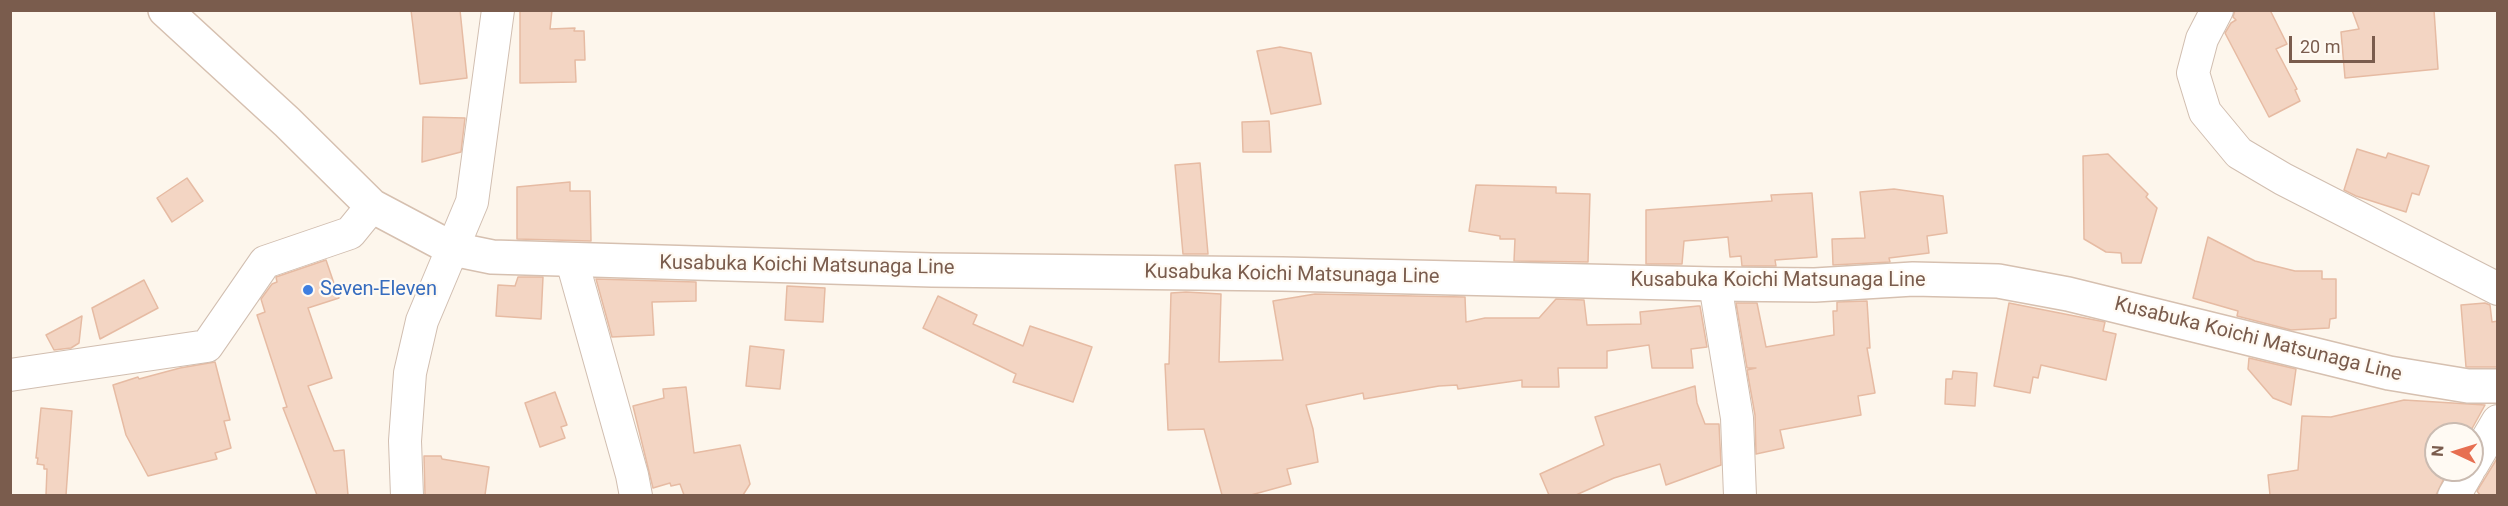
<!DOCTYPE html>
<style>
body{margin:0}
#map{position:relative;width:2508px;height:506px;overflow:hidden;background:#fdf6ec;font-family:Roboto,sans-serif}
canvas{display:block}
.frame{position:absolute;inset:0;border:12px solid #7a5c4d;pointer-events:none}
.north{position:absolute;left:2424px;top:422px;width:60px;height:60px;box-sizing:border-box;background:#fffaf3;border:2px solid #cabbb1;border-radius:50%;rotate:274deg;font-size:16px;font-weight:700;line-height:24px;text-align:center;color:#7a5c4d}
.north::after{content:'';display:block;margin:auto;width:21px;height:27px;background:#e76f51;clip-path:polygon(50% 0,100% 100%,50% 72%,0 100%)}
.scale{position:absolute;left:2289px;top:36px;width:86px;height:27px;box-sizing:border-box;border:3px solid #7a5c4d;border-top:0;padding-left:8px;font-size:18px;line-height:21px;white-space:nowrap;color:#7a5c4d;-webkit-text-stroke:4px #fffaf3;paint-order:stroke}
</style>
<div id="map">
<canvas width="2508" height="506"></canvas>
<div class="frame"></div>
<div class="north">N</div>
<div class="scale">20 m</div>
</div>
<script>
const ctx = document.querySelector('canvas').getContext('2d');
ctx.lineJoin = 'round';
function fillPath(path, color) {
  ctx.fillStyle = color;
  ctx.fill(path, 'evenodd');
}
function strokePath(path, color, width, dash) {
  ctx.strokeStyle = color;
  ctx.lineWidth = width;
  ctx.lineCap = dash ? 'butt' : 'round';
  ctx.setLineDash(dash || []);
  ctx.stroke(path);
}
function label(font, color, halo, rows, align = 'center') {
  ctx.font = font + ' Roboto,sans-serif';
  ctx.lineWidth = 4.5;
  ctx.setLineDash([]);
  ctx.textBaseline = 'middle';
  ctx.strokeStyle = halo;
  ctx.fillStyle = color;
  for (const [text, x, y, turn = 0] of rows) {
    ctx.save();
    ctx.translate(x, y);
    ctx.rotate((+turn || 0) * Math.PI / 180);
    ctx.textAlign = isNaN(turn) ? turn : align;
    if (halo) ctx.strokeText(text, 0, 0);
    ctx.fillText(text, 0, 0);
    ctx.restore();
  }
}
const building = new Path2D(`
 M 411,10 L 460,10 L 467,78 L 420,84 Z
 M 520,10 L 552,10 L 550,29 L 575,28 L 574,31 L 584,31 L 585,60 L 575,60 L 576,82 L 520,83 Z
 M 2235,10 L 2270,10 L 2287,44 L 2276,49 L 2297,89 L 2295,90 L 2300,101 L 2269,117 L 2225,33 L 2231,23 L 2236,20 L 2233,17 Z
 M 2352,10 L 2434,10 L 2438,69 L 2345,78 L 2341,32 L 2359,29 Z
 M 1280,47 L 1311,53 L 1321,104 L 1271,114 L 1257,51 Z
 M 423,117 L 465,118 L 461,152 L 422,162 Z
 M 1269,121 L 1271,152 L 1243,152 L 1242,122 Z
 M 2357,149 L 2386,158 L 2388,153 L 2429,166 L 2419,195 L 2412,193 L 2406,212 L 2356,196 L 2344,190 Z
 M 2108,154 L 2148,194 L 2146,197 L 2157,208 L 2141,263 L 2122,263 L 2121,253 L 2106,252 L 2084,239 L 2083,156 Z
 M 1200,163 L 1208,254 L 1183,254 L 1175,165 Z
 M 187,178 L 203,201 L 172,222 L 157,198 Z
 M 570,182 L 570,191 L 590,191 L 591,241 L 517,239 L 517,187 Z
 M 1476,185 L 1556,187 L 1556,193 L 1590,194 L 1588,262 L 1514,261 L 1515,239 L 1500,239 L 1500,236 L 1469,231 Z
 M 1894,189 L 1943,196 L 1947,233 L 1927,236 L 1929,253 L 1889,258 L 1890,262 L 1833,265 L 1832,239 L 1865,238 L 1860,192 Z
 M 1812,193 L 1817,257 L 1775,260 L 1776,266 L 1742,266 L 1741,256 L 1730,257 L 1728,237 L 1684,241 L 1682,264 L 1646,264 L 1646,210 L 1772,201 L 1771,195 Z
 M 2208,237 L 2255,261 L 2295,271 L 2322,271 L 2322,279 L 2336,279 L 2336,318 L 2330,319 L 2329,328 L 2291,330 L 2237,316 L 2238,311 L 2193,298 Z
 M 326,260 L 339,298 L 308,308 L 332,378 L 308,386 L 334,451 L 344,450 L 348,495 L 317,495 L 283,408 L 287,407 L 257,315 L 265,312 L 261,299 L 272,284 L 277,282 L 276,277 Z
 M 518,277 L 543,277 L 541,319 L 496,316 L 498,285 L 515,286 Z
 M 596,279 L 696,282 L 696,301 L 652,302 L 654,335 L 612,337 Z
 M 144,280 L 158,308 L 100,339 L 92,308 Z
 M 787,286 L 825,288 L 823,322 L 785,320 Z
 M 1186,292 L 1221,294 L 1219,362 L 1283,360 L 1273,301 L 1315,294 L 1465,297 L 1466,322 L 1485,318 L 1539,318 L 1556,299 L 1584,300 L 1587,325 L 1641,324 L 1640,312 L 1698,306 L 1700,306 L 1707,347 L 1691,349 L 1693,368 L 1652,368 L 1649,345 L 1607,351 L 1607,368 L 1558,368 L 1559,387 L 1522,387 L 1522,380 L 1458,389 L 1457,385 L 1439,386 L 1364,399 L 1363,393 L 1306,405 L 1313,429 L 1318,462 L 1287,469 L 1291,484 L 1251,495 L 1222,495 L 1204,429 L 1168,430 L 1165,364 L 1169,364 L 1171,293 Z
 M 938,296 L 977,315 L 973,324 L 1023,346 L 1030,326 L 1092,347 L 1073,402 L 1013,382 L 1016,374 L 923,328 Z
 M 1867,301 L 1870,348 L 1867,348 L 1875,393 L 1858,396 L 1861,415 L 1780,430 L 1784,448 L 1756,454 L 1755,415 L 1747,370 L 1756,368 L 1747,368 L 1736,303 L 1757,303 L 1766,347 L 1834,335 L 1833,311 L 1837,311 L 1837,302 Z
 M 2009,303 L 2105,322 L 2103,331 L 2116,334 L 2106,380 L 2041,365 L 2038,378 L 2033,377 L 2030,393 L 1994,386 Z
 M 2485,303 L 2490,305 L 2492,322 L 2498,321 L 2498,367 L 2466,367 L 2461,305 Z
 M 82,316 L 79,343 L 71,348 L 54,350 L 46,335 Z
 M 750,346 L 784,350 L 780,389 L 746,386 Z
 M 2249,358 L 2296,369 L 2291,405 L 2273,398 L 2248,369 Z
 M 215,362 L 230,420 L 224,421 L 231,448 L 215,453 L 217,459 L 148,476 L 126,435 L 113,385 L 138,377 L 139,379 L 180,368 Z
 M 1953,371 L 1977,373 L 1975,406 L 1945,404 L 1946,379 L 1952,379 Z
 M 1695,386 L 1697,403 L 1705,424 L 1719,424 L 1721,465 L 1666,485 L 1660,464 L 1614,478 L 1576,495 L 1549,495 L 1540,474 L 1604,445 L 1595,417 Z
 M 686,387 L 694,453 L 740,445 L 750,484 L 743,495 L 684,495 L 680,484 L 671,486 L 670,483 L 653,488 L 633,406 L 664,398 L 663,389 Z
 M 555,392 L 567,425 L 561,427 L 565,438 L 540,447 L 525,403 Z
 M 2404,400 L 2485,405 L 2469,434 L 2436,434 L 2436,470 L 2448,470 L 2436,495 L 2270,495 L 2268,475 L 2298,470 L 2302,416 L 2331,417 Z
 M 41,408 L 72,411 L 66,495 L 46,495 L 47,469 L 44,469 L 44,465 L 37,464 L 38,458 L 36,458 Z
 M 424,456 L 441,456 L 442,459 L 489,467 L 485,495 L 425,495 Z
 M 2498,457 L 2498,495 L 2480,495 L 2477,491 Z`);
fillPath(building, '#f3d5c3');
strokePath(building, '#e6bba3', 1.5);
const minor = new Path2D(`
 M 2217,10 L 2202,39 L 2193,73 L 2205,112 L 2239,153 L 2283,179 L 2498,289
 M 572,261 L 632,475 L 636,496
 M 1715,284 L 1737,418 L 1740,496
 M 10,375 L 207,346 L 265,262 L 350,233 L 372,206
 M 2472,465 L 2498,421
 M 407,496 L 405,441 L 410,373 L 422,321 L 472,202 L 498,10
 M 2454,496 L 2469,470`);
const secondary = new Path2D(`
 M 165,10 L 287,122 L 372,206 L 453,249 L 492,257 L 932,270 L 1282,274 L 1715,284 L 1815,285 L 1913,279 L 1998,281 L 2068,294 L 2389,373 L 2468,386 L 2498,386`);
strokePath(minor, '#d1beb0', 34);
strokePath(secondary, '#d6c0b0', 36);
strokePath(minor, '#fff', 32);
strokePath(secondary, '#fff', 33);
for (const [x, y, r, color] of [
 [308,290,6,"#3f7fe0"]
]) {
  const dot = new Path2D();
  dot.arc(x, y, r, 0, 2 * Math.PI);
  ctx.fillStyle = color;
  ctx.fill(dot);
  strokePath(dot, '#fffaf3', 2);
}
label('20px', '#7a5c4d', '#fffaf3', [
 ["Kusabuka Koichi Matsunaga Line",807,266,1],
 ["Kusabuka Koichi Matsunaga Line",1292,275,1],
 ["Kusabuka Koichi Matsunaga Line",1778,281],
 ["Kusabuka Koichi Matsunaga Line",2258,340,14]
]);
label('20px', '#366cbe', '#fffaf3', [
 ["Seven-Eleven",320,290]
], 'left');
</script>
